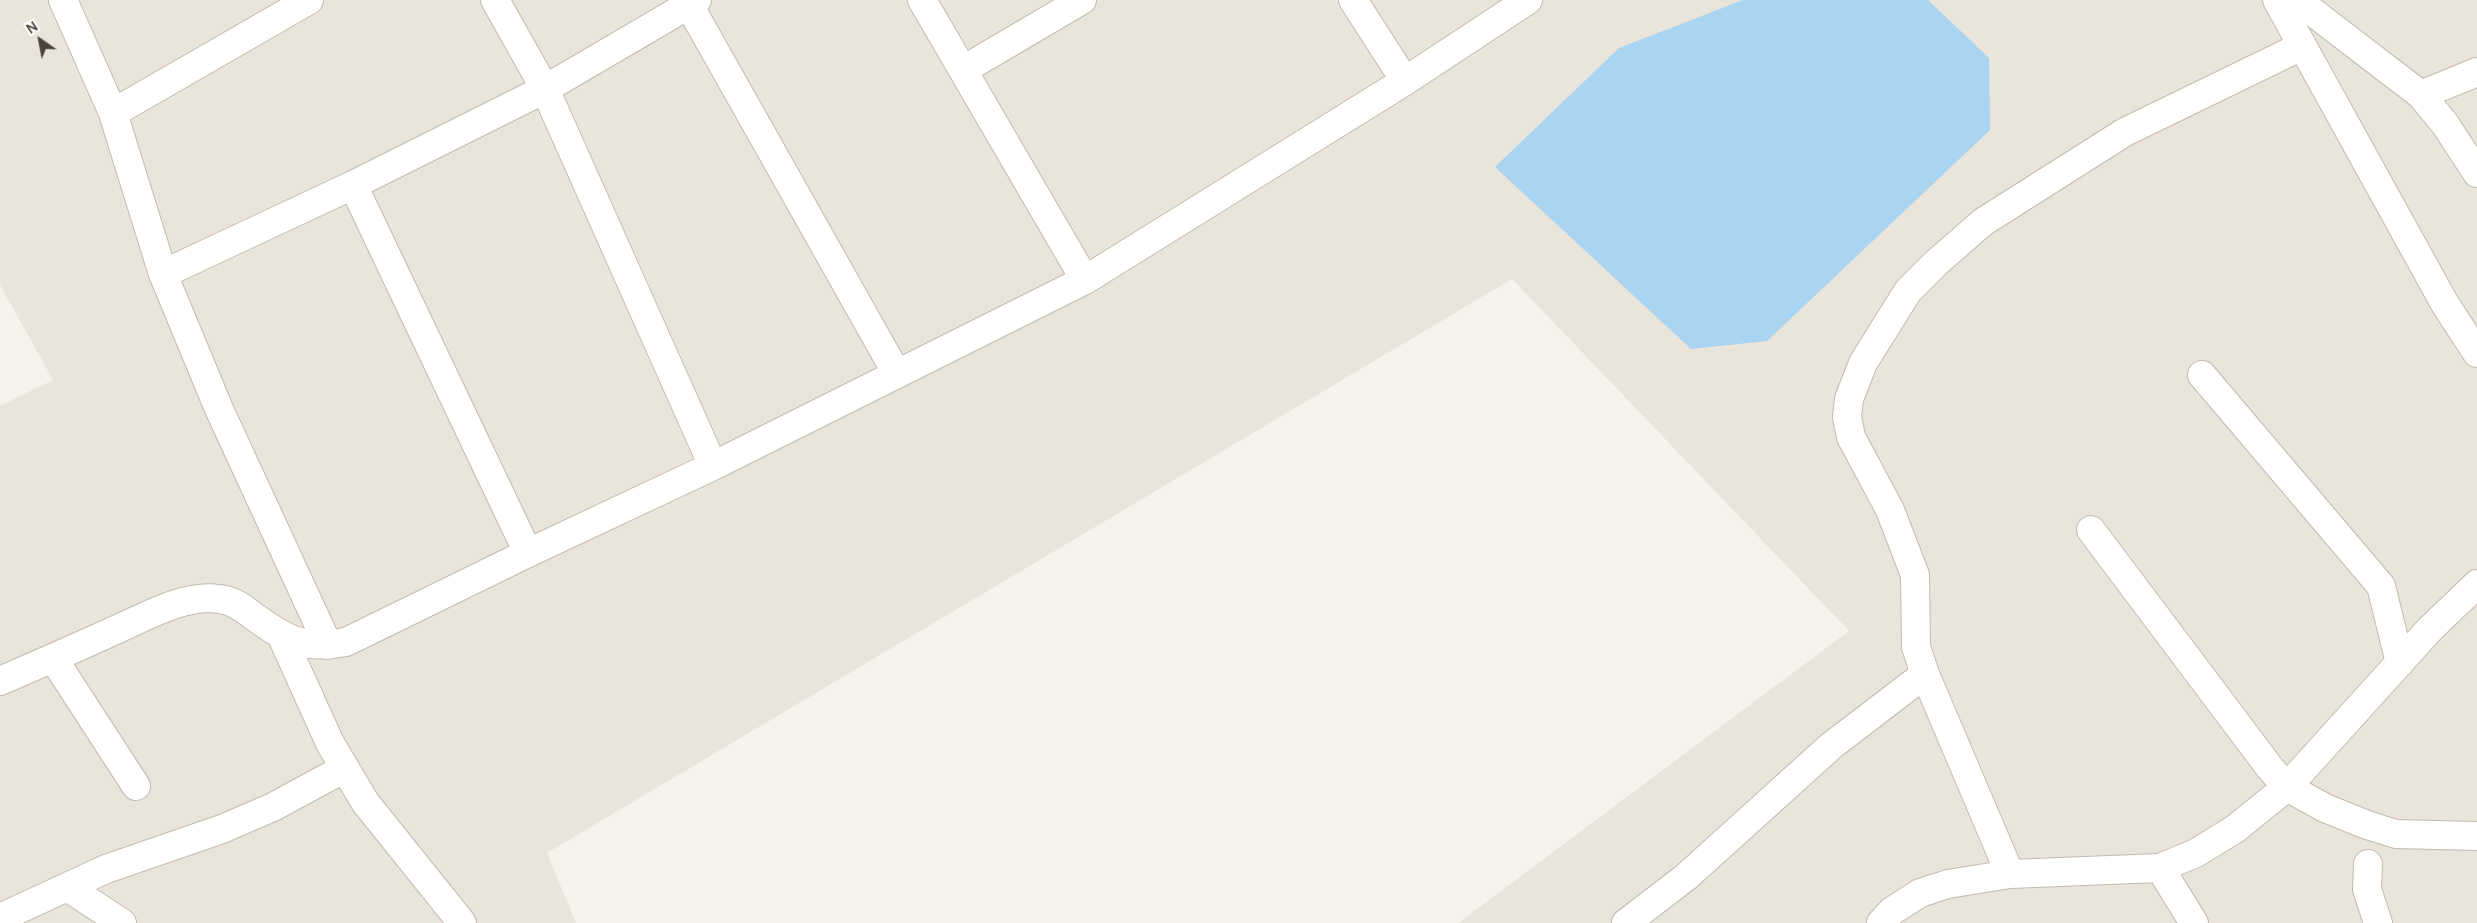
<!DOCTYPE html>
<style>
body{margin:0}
#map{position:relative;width:2477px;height:923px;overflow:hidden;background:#f6f3ec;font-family:Manrope,sans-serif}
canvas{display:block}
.north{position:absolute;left:15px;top:15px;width:50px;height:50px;-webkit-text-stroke:4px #fff;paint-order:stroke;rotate:327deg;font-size:14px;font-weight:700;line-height:20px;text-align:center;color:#4b4439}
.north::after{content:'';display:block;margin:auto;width:18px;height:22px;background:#4b4439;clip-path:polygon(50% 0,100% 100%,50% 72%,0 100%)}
</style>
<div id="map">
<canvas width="2477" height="923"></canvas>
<div class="north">N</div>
</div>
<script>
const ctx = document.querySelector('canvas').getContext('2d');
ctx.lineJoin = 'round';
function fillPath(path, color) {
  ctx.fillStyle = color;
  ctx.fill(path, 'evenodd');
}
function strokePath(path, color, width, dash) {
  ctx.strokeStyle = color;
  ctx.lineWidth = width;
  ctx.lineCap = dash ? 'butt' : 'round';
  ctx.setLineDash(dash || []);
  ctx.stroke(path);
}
fillPath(new Path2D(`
 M 0,0 L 2477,0 L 2477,923 L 1458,923 L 1849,631 L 1512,279 L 547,853 L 576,923 L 0,923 L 0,406 L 53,380 L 0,285 Z`), '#eae5da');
fillPath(new Path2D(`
 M 1743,0 L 1928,0 L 1989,58 L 1990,130 L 1767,341 L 1691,349 L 1495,167 L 1619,48 Z`), '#a9d4f2');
const street = new Path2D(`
 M 63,0 L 113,113 L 163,274 L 219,409 L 328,645
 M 495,0 L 545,89 L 713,466
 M 922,0 L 1085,280
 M 1353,0 L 1405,81
 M 2277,0 L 2445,304 L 2477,353
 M 2297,0 L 2421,95 L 2445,124 L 2477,173
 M 689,5 L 897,374
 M 963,70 L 1082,0
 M 2421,95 L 2477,72
 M 113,113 L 309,0
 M 353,185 L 528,553
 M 163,274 L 353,185 L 545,89 L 697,0
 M 2202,375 L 2381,586 L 2400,663
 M 2091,530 L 2270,768 L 2287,787 L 2325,808 L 2367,825 L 2396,834 L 2477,836
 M 282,637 L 330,743 L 365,802 L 462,923
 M 53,658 L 136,786
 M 0,681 C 37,665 74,649 111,632 C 144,618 182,594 219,599 C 232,600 242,607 252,615 C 286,640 304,650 346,642 L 528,553 L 713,466 L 1085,280 L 1405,81 L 1528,0
 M 2368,864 L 2367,889 L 2378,923
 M 2160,868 L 2194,923
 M 2010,874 L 1925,674 L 1916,647 L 1915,575 L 1890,510 L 1851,437 L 1847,417 L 1849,399 L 1863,363 L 1908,291 L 1936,263 L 1983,222 L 2125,132 L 2302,46
 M 67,887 L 122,923
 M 0,918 L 106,869 L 222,829 L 273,807 L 345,768
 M 1626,923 L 1686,877 L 1831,746 L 1925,674
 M 1881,923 L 1892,911 L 1920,893 L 1948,884 L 2010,874 L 2160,868 L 2196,853 L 2235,829 L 2287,787 L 2430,629 L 2477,584`);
strokePath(street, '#c2bbae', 30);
strokePath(street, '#fff', 28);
</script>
